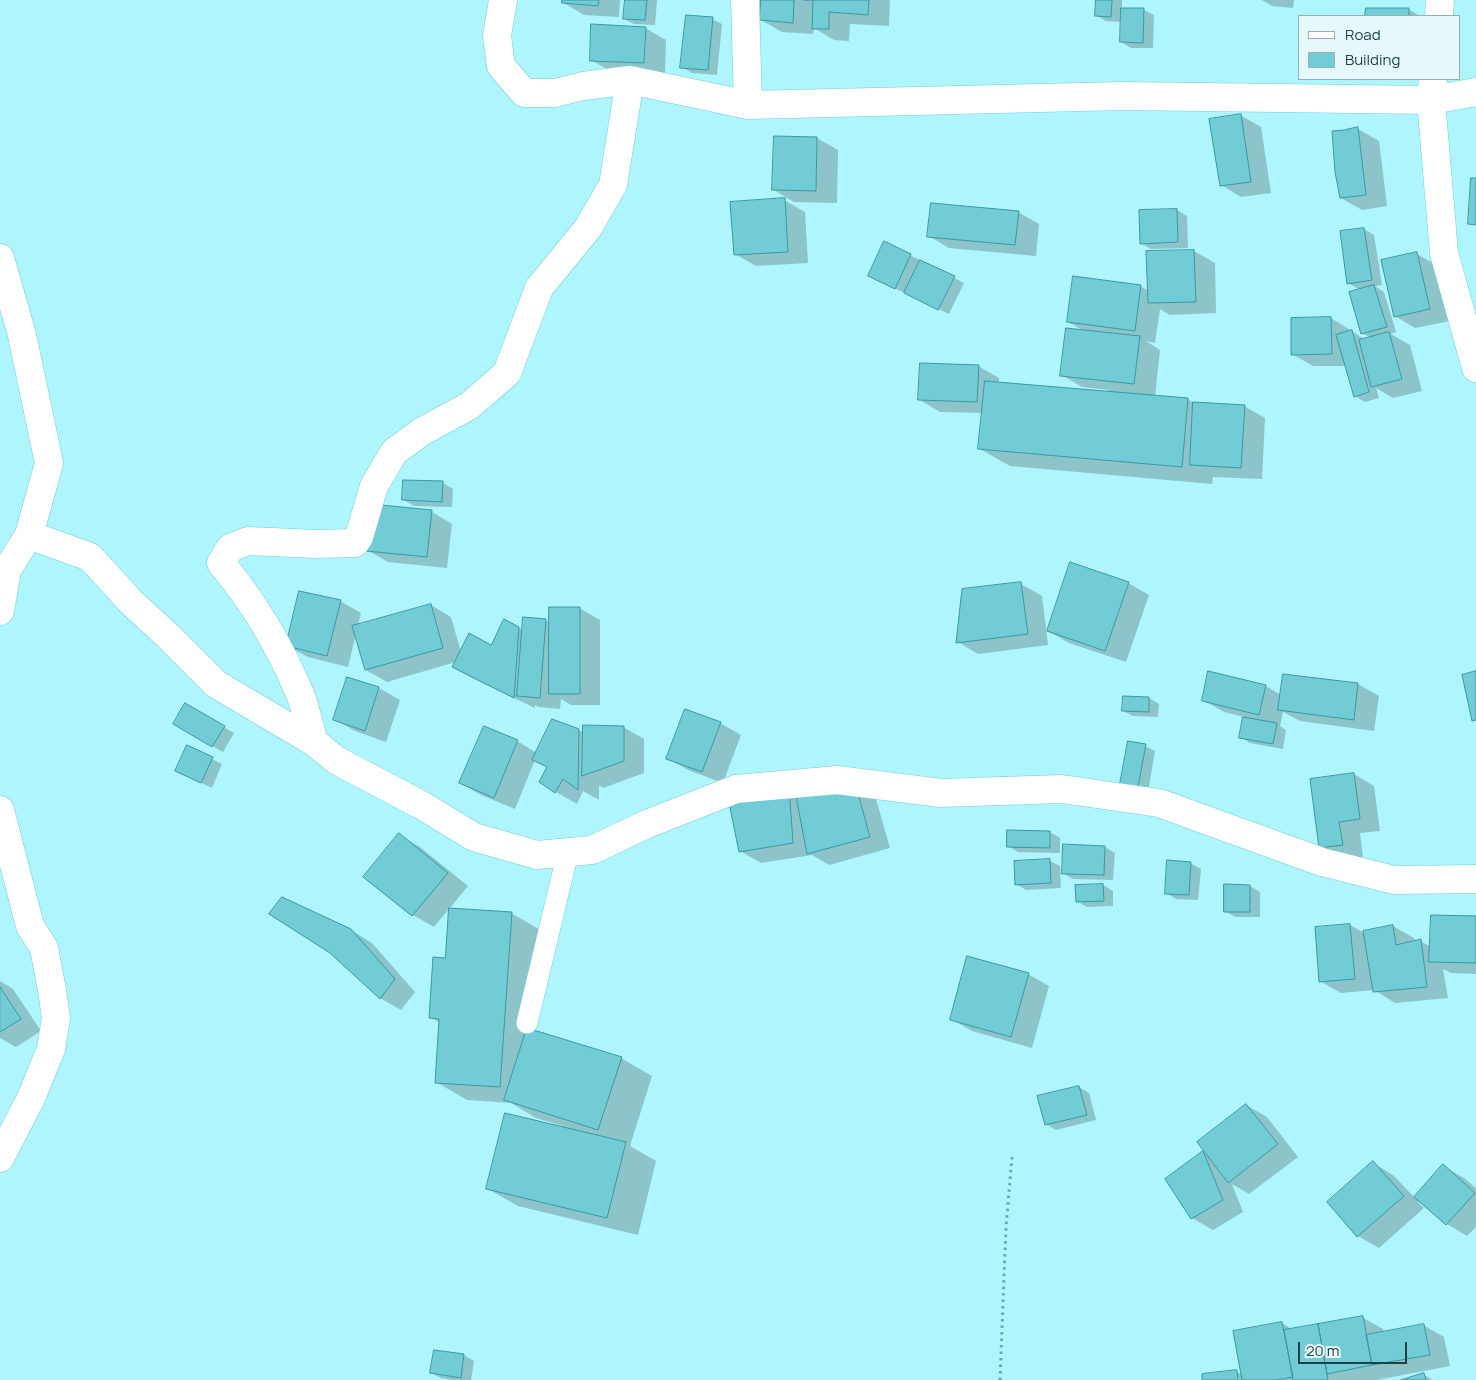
<!DOCTYPE html>
<style>
body{margin:0}
#map{position:relative;width:1476px;height:1380px;overflow:hidden;background:#aff5fd;font-family:Manrope,sans-serif}
canvas{display:block}
.legend{position:absolute;left:1298px;top:15px;width:162px;height:65px;box-sizing:border-box;background:#e7f8fa;border:1px solid #96afb2;margin:0;padding:6px 9px;list-style:none;font-size:15px;color:#1c4247}
.legend li{display:flex;align-items:center;gap:10px;height:25px}
.legend b{width:25px;border:1px solid #96afb2}
.scale{position:absolute;left:1298px;top:1342px;width:109px;height:22px;box-sizing:border-box;border:2px solid #1c4247;border-top:0;padding-left:6px;font-size:15px;line-height:18px;white-space:nowrap;color:#1c4247;-webkit-text-stroke:4px #e7f8fa;paint-order:stroke}
</style>
<div id="map">
<canvas width="1476" height="1380"></canvas>
<ul class="legend">
<li><b style="height:6px;background:#fff"></b>Road</li>
<li><b style="height:14px;background:#72ccd6"></b>Building</li>
</ul>
<div class="scale">20 m</div>
</div>
<script>
const ctx = document.querySelector('canvas').getContext('2d');
ctx.lineJoin = 'round';
function fillPath(path, color) {
  ctx.fillStyle = color;
  ctx.fill(path, 'evenodd');
}
function strokePath(path, color, width, dash) {
  ctx.strokeStyle = color;
  ctx.lineWidth = width;
  ctx.lineCap = dash ? 'butt' : 'round';
  ctx.setLineDash(dash || []);
  ctx.stroke(path);
}
fillPath(new Path2D(`
 M 564,0 L 620,0 L 619,17 L 584,15 L 564,3 Z
 M 626,0 L 657,0 L 655,25 L 634,24 L 624,19 Z
 M 762,0 L 890,0 L 889,26 L 850,24 L 849,41 L 834,40 L 814,28 L 813,34 L 782,32 L 761,20 Z
 M 1097,0 L 1122,0 L 1122,9 L 1144,10 L 1154,15 L 1153,48 L 1131,48 L 1121,42 L 1122,22 L 1106,21 L 1096,15 Z
 M 1262,0 L 1294,0 L 1293,8 L 1272,6 Z
 M 1367,9 L 1408,9 L 1420,16 L 1367,16 Z
 M 712,19 L 722,24 L 717,75 L 692,73 L 682,67 Z
 M 645,28 L 666,40 L 665,74 L 612,72 L 591,60 Z
 M 1240,115 L 1261,127 L 1271,193 L 1241,197 L 1221,185 Z
 M 1358,129 L 1379,141 L 1387,206 L 1362,210 L 1341,198 Z
 M 775,137 L 817,138 L 838,150 L 837,203 L 794,202 L 774,190 Z
 M 784,200 L 805,212 L 808,263 L 756,266 L 735,254 Z
 M 1177,210 L 1187,216 L 1188,248 L 1151,249 L 1141,243 Z
 M 1018,212 L 1039,224 L 1036,256 L 949,248 L 929,236 Z
 M 1364,229 L 1374,235 L 1382,285 L 1375,286 L 1384,292 L 1396,332 L 1391,334 L 1410,345 L 1422,391 L 1393,398 L 1376,388 L 1379,398 L 1365,402 L 1355,396 L 1346,366 L 1313,366 L 1292,354 L 1331,318 L 1361,337 L 1362,340 L 1371,338 L 1362,333 L 1360,290 L 1348,283 Z
 M 1194,251 L 1215,263 L 1216,313 L 1170,315 L 1160,309 L 1155,343 L 1146,341 L 1160,350 L 1155,397 L 1188,399 L 1194,403 L 1244,406 L 1265,418 L 1262,479 L 1213,477 L 1212,484 L 1010,466 L 980,449 L 983,413 L 940,412 L 920,400 L 978,366 L 999,378 L 999,383 L 1108,393 L 1108,390 L 1082,387 L 1062,375 L 1084,331 L 1068,322 L 1140,286 L 1149,291 L 1148,252 Z
 M 1417,254 L 1438,266 L 1450,321 L 1415,328 L 1395,316 Z
 M 910,255 L 964,283 L 949,314 L 869,276 Z
 M 404,482 L 443,483 L 453,489 L 452,507 L 414,506 L 404,500 Z
 M 432,512 L 452,524 L 447,568 L 388,562 L 367,550 Z
 M 1128,583 L 1149,595 L 1126,662 L 1069,643 L 1048,631 Z
 M 1021,584 L 1042,596 L 1048,645 L 978,654 L 958,642 Z
 M 340,601 L 361,613 L 358,626 L 431,605 L 451,617 L 461,652 L 492,647 L 505,621 L 523,630 L 545,620 L 551,623 L 579,608 L 600,620 L 600,705 L 571,705 L 561,699 L 560,709 L 539,707 L 535,705 L 535,708 L 474,679 L 453,667 L 456,662 L 387,682 L 366,670 L 356,634 L 348,667 L 308,657 L 287,646 Z
 M 1284,675 L 1358,684 L 1379,696 L 1374,731 L 1300,721 L 1283,712 L 1280,726 L 1286,730 L 1283,749 L 1250,743 L 1240,737 L 1244,717 L 1224,712 L 1203,700 L 1266,686 L 1281,695 Z
 M 348,678 L 379,688 L 400,700 L 386,742 L 355,731 L 334,719 Z
 M 1149,698 L 1159,704 L 1158,717 L 1133,716 L 1123,711 Z
 M 186,705 L 234,733 L 223,752 L 174,724 Z
 M 720,723 L 741,735 L 723,783 L 688,770 L 667,758 Z
 M 623,727 L 644,739 L 644,773 L 603,788 L 599,785 L 599,800 L 583,791 L 577,804 L 556,792 L 541,782 L 548,767 L 535,760 L 515,809 L 481,795 L 461,783 L 517,741 L 537,753 L 579,730 L 584,733 Z
 M 1145,746 L 1155,751 L 1148,792 L 1121,783 Z
 M 187,747 L 222,764 L 212,788 L 176,771 Z
 M 1354,774 L 1374,786 L 1380,831 L 1360,833 L 1363,857 L 1341,859 L 1320,847 Z
 M 855,787 L 876,799 L 890,848 L 829,865 L 812,855 L 761,863 L 740,851 L 729,794 Z
 M 1050,832 L 1060,838 L 1060,853 L 1018,852 L 1008,846 Z
 M 399,835 L 420,847 L 468,886 L 434,927 L 413,915 L 365,877 Z
 M 1105,847 L 1115,853 L 1113,880 L 1073,879 L 1063,873 Z
 M 1050,861 L 1060,866 L 1061,888 L 1026,890 L 1016,884 Z
 M 1190,863 L 1201,869 L 1198,900 L 1176,899 L 1166,893 Z
 M 1103,885 L 1113,891 L 1113,906 L 1087,907 L 1077,901 Z
 M 1250,886 L 1260,892 L 1260,917 L 1235,917 L 1225,911 Z
 M 511,913 L 542,931 L 535,1031 L 621,1058 L 652,1076 L 630,1146 L 656,1161 L 638,1235 L 518,1206 L 488,1189 L 562,1128 L 563,1126 L 536,1118 L 511,1103 L 467,1100 L 436,1082 L 440,1023 L 431,1017 L 446,959 Z
 M 1476,918 L 1476,974 L 1451,973 L 1443,969 L 1448,998 L 1395,1003 L 1374,990 L 1341,993 L 1320,981 L 1350,925 L 1364,933 L 1393,926 L 1414,938 L 1414,942 L 1420,941 L 1431,947 Z
 M 351,930 L 372,943 L 415,992 L 401,1010 L 380,998 Z
 M 1028,974 L 1049,986 L 1032,1048 L 972,1031 L 951,1019 Z
 M 0,981 L 13,989 L 41,1031 L 16,1047 L 0,1038 Z
 M 1079,1087 L 1089,1093 L 1096,1120 L 1056,1130 L 1046,1124 Z
 M 1246,1105 L 1267,1117 L 1298,1157 L 1249,1194 L 1232,1184 L 1243,1212 L 1213,1230 L 1192,1218 L 1166,1179 L 1205,1151 Z
 M 1373,1163 L 1393,1175 L 1415,1198 L 1443,1166 L 1464,1178 L 1476,1188 L 1476,1227 L 1467,1236 L 1447,1224 L 1420,1201 L 1418,1202 L 1424,1208 L 1379,1248 L 1358,1236 Z
 M 1362,1317 L 1383,1329 L 1384,1333 L 1423,1325 L 1444,1337 L 1450,1366 L 1377,1380 L 1203,1380 L 1237,1372 L 1242,1375 L 1282,1323 L 1293,1330 Z
 M 435,1351 L 464,1355 L 474,1361 L 471,1380 L 452,1380 L 441,1378 L 431,1373 Z
 M 1424,1375 L 1433,1380 L 1406,1380 Z`), '#0003');
const building = new Path2D(`
 M 562,0 L 599,0 L 598,6 L 562,3 Z
 M 625,0 L 647,0 L 645,20 L 623,19 Z
 M 761,0 L 794,0 L 793,23 L 760,20 Z
 M 804,0 L 869,0 L 868,15 L 829,12 L 829,29 L 812,29 L 813,0 Z
 M 1096,0 L 1112,0 L 1111,17 L 1095,16 Z
 M 1121,8 L 1144,8 L 1143,43 L 1120,42 Z
 M 1366,8 L 1409,8 L 1409,16 L 1365,16 Z
 M 686,15 L 713,17 L 708,70 L 680,68 Z
 M 591,24 L 646,27 L 644,63 L 590,61 Z
 M 1241,114 L 1251,182 L 1220,186 L 1209,119 Z
 M 1358,127 L 1366,195 L 1340,198 L 1335,172 L 1332,131 L 1344,130 Z
 M 774,136 L 817,137 L 816,191 L 772,190 Z
 M 1471,178 L 1476,178 L 1476,225 L 1468,224 Z
 M 785,198 L 788,252 L 734,255 L 730,202 Z
 M 931,203 L 1019,211 L 1015,245 L 927,237 Z
 M 1177,209 L 1178,242 L 1140,244 L 1139,210 Z
 M 1364,228 L 1372,280 L 1347,284 L 1340,231 Z
 M 884,241 L 911,254 L 895,289 L 868,276 Z
 M 1194,250 L 1196,302 L 1148,303 L 1146,251 Z
 M 1417,252 L 1430,309 L 1394,317 L 1381,260 Z
 M 920,260 L 955,276 L 938,310 L 904,293 Z
 M 1073,276 L 1141,285 L 1135,331 L 1067,322 Z
 M 1374,285 L 1387,327 L 1361,334 L 1349,292 Z
 M 1331,317 L 1332,354 L 1291,355 L 1291,318 Z
 M 1066,328 L 1140,336 L 1134,384 L 1060,376 Z
 M 1352,330 L 1369,392 L 1354,397 L 1336,335 Z
 M 1389,332 L 1402,379 L 1371,387 L 1359,340 Z
 M 920,363 L 979,365 L 977,402 L 918,400 Z
 M 985,381 L 1188,398 L 1182,467 L 978,449 Z
 M 1193,402 L 1245,405 L 1241,468 L 1190,465 Z
 M 403,480 L 443,481 L 442,502 L 402,500 Z
 M 371,504 L 432,510 L 427,557 L 366,551 Z
 M 1070,562 L 1129,582 L 1105,651 L 1047,631 Z
 M 1021,582 L 1028,634 L 956,643 L 962,589 Z
 M 299,591 L 341,600 L 327,656 L 286,646 Z
 M 431,604 L 443,648 L 365,670 L 352,626 Z
 M 549,607 L 580,607 L 580,694 L 549,694 Z
 M 523,617 L 546,619 L 540,698 L 517,696 Z
 M 504,619 L 519,627 L 514,698 L 452,667 L 469,633 L 491,645 Z
 M 1208,671 L 1266,685 L 1259,715 L 1202,701 Z
 M 1476,671 L 1476,720 L 1472,721 L 1462,675 Z
 M 1283,674 L 1358,683 L 1354,720 L 1278,710 Z
 M 347,677 L 379,687 L 365,731 L 333,720 Z
 M 1123,696 L 1149,697 L 1149,712 L 1122,711 Z
 M 185,703 L 225,726 L 212,747 L 173,724 Z
 M 685,709 L 721,722 L 702,772 L 666,759 Z
 M 1243,717 L 1277,723 L 1273,744 L 1239,738 Z
 M 552,719 L 579,729 L 578,790 L 563,779 L 555,793 L 539,782 L 547,767 L 532,760 Z
 M 583,725 L 624,726 L 624,761 L 582,776 Z
 M 484,726 L 518,740 L 494,798 L 459,783 Z
 M 1128,741 L 1146,744 L 1138,787 L 1120,784 Z
 M 187,745 L 213,757 L 201,783 L 175,771 Z
 M 1354,773 L 1360,819 L 1339,822 L 1343,845 L 1319,848 L 1310,779 Z
 M 789,786 L 793,843 L 739,852 L 727,793 Z
 M 856,786 L 870,837 L 807,854 L 796,796 Z
 M 1007,830 L 1050,831 L 1050,848 L 1007,847 Z
 M 399,833 L 448,873 L 412,916 L 363,877 Z
 M 1063,844 L 1105,846 L 1104,875 L 1062,874 Z
 M 1050,859 L 1051,883 L 1015,885 L 1014,861 Z
 M 1167,860 L 1191,862 L 1189,895 L 1165,894 Z
 M 1103,884 L 1104,901 L 1076,902 L 1075,885 Z
 M 1224,884 L 1250,885 L 1250,912 L 1224,912 Z
 M 282,897 L 351,929 L 395,979 L 380,999 L 330,953 L 269,914 Z
 M 449,908 L 512,912 L 500,1087 L 435,1083 L 439,1019 L 429,1018 L 433,957 L 445,958 Z
 M 1431,915 L 1476,916 L 1476,963 L 1429,962 Z
 M 1350,924 L 1355,979 L 1319,982 L 1315,927 Z
 M 1393,925 L 1396,945 L 1421,939 L 1427,987 L 1373,992 L 1363,931 Z
 M 967,956 L 1029,973 L 1011,1037 L 950,1020 Z
 M 0,987 L 21,1019 L 0,1032 Z
 M 527,1028 L 622,1057 L 598,1130 L 504,1100 Z
 M 1079,1086 L 1087,1115 L 1045,1125 L 1037,1096 Z
 M 1246,1104 L 1278,1144 L 1228,1183 L 1197,1142 Z
 M 505,1113 L 626,1142 L 607,1218 L 486,1189 Z
 M 1203,1151 L 1223,1200 L 1191,1219 L 1165,1179 Z
 M 1373,1161 L 1404,1196 L 1357,1237 L 1327,1202 Z
 M 1443,1164 L 1475,1193 L 1446,1225 L 1414,1197 Z
 M 1363,1316 L 1372,1365 L 1327,1374 L 1318,1324 Z
 M 1282,1322 L 1293,1377 L 1277,1380 L 1242,1380 L 1233,1331 Z
 M 1318,1324 L 1328,1380 L 1293,1380 L 1284,1330 Z
 M 1424,1324 L 1430,1355 L 1372,1365 L 1366,1335 Z
 M 434,1350 L 464,1354 L 461,1378 L 430,1373 Z
 M 1237,1370 L 1238,1380 L 1202,1380 L 1202,1374 Z
 M 1424,1373 L 1426,1380 L 1401,1380 Z`);
fillPath(building, '#72ccd6');
strokePath(building, '#3a98a2', 1);
const service = new Path2D(`
 M 527,1023 L 568,852`);
const minor = new Path2D(`
 M 503,0 L 497,36 L 501,66 L 524,93 L 555,93 L 583,86 L 630,80 L 748,105
 M 745,0 L 748,105 L 1123,96 L 1431,100 L 1476,92
 M 1439,16 L 1440,0
 M 1433,79 L 1431,100 L 1444,253 L 1476,368
 M 0,258 L 22,335 L 49,463 L 29,535
 M 0,611 L 7,570 L 29,535 L 90,557 L 131,602 L 168,636 L 216,684 L 314,742 L 336,760 L 423,806 L 474,837 L 537,855 L 592,850 L 647,824 L 736,789 L 837,780 L 941,793 L 1062,789 L 1159,803 L 1322,862 L 1394,880 L 1476,879
 M 314,742 C 309,726 306,709 300,694 C 281,649 253,601 221,563 L 230,548 L 248,541 L 317,544 L 355,543 L 359,537 L 374,486 L 394,452 L 421,432 L 469,406 L 507,373 L 539,288 L 588,228 L 613,185 L 630,80
 M 0,810 L 30,926 L 44,948 L 52,990 L 56,1018 L 51,1049 L 31,1098 L 0,1158`);
strokePath(service, '#73cdd7', 22);
strokePath(minor, '#73cdd7', 29);
strokePath(new Path2D(`
 M 1000,1380 L 1006,1227 L 1012,1157`), '#6ea6ac', 3, [2.5, 4]);
strokePath(service, '#fff', 21);
strokePath(minor, '#fff', 28);
</script>
